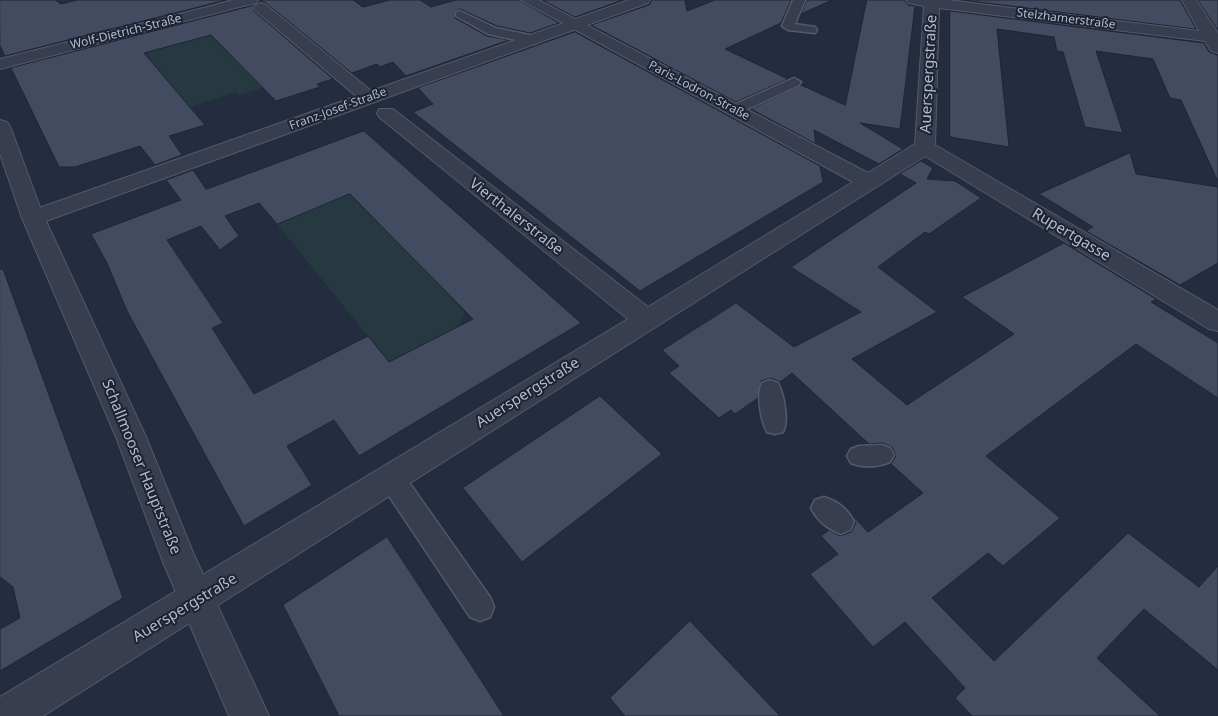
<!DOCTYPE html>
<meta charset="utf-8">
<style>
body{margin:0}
canvas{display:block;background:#242c3f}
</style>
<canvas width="1218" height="716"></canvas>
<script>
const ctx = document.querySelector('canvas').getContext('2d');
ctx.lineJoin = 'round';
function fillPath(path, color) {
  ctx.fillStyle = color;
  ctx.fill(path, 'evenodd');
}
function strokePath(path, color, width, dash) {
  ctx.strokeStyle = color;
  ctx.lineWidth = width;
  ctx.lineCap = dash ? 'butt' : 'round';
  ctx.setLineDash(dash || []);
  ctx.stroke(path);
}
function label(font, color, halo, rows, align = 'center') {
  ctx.font = font + ' "Noto Sans",sans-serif';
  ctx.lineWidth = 4;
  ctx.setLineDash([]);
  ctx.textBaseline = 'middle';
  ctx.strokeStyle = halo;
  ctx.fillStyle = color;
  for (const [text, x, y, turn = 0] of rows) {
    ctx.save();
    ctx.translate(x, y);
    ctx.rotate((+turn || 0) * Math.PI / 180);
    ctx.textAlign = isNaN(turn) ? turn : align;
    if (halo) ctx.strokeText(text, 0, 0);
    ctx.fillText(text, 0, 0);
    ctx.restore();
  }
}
fillPath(new Path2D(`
 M 218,31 L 221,46 L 229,54 L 232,54 L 271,85 L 239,95 L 236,92 L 149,120 L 154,65 L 145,53 Z
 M 333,161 L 464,312 L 460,325 L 389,362 L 277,224 L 310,210 Z`), '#263940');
const building = new Path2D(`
 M 0,0 L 55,0 L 61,4 L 77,0 L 226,0 L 5,56 L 0,46 Z
 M 260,0 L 353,0 L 363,7 L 390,0 L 420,0 L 431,7 L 456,0 L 519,0 L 559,23 L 530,33 L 497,26 L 460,9 L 455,11 L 455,18 L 487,36 L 509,40 L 406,76 L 393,62 L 380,67 L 377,64 L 352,73 L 266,3 Z
 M 543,0 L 623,0 L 575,17 Z
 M 652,0 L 685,0 L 687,11 L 715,0 L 791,0 L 781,23 L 725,49 L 788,79 L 736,102 L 591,25 L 649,5 Z
 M 807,0 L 832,0 L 801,14 Z
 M 867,0 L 904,0 L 908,5 L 915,6 L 900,129 L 860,123 L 903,149 L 879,164 L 814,130 L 816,144 L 751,109 L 801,85 L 845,105 Z
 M 963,0 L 1180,0 L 1196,29 Z
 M 1198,0 L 1218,0 L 1218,30 Z
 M 252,6 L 254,11 L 333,79 L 317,84 L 320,87 L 276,101 L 211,35 L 144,53 L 205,125 L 169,136 L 182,155 L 155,165 L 140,146 L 75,167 L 59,167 L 11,68 Z
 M 950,11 L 1204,43 L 1209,52 L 1218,55 L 1218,182 L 1181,100 L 1170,98 L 1153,59 L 1096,51 L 1123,133 L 1085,127 L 1063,52 L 1057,51 L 1054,37 L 997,29 L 1009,147 L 950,137 Z
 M 575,32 L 820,166 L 823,182 L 640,291 L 413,112 L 433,104 L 418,88 Z
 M 364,131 L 581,323 L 359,456 L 334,420 L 287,446 L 312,485 L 244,526 L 127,311 L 107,263 L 91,234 L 181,200 L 166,180 L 193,170 L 206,189 ZM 350,194 L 473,319 L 389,362 L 368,336 L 254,394 L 212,328 L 223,323 L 167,240 L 201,226 L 220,250 L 239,236 L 225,216 L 259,203 L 277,224 Z
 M 1130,153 L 1136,174 L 1218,187 L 1218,263 L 1180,285 L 1086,231 L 1093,227 L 1039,194 Z
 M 921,161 L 933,168 L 927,179 L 955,181 L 981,198 L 929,234 L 925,232 L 878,267 L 937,312 L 852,359 L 907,405 L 1014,334 L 962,297 L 1064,243 L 1156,299 L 1151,302 L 1218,343 L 1218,398 L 1136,344 L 986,456 L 1060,518 L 1003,566 L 988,553 L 932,598 L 994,661 L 1128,533 L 1199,587 L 1218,566 L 1218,670 L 1144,609 L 1097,658 L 1160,716 L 972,716 L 955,698 L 965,688 L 905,622 L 873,647 L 810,574 L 838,554 L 821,536 L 829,530 L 840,536 L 851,532 L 856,523 L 852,515 L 868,532 L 923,493 L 891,464 L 896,456 L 892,447 L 882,443 L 869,444 L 792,373 L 780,382 L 771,378 L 761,381 L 758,398 L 735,414 L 731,410 L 719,418 L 669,373 L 679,366 L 662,350 L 736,303 L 794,347 L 861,312 L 791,267 L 916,183 L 900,174 Z
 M 0,269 L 3,269 L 123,598 L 0,671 L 0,629 L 20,618 L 13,587 L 0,577 Z
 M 600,396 L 662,454 L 522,562 L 463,488 Z
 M 387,537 L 475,671 L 504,716 L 339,716 L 283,605 Z
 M 690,621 L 780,716 L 625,716 L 610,698 Z`);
fillPath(building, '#434b61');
strokePath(building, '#1f2536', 1);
const service = new Path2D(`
 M 793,0 L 805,0 L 795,24 L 815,27 L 817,30 L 815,33 L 788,30 L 782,26 Z
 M 460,11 L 496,28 L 539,37 L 541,40 L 535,44 L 488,34 L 456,16 L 456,12 Z
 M 794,78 L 801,82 L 799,85 L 739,113 L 729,113 L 727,110 L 729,107 Z
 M 770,380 L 778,383 C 784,395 789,420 783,432 L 775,434 L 767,432 C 761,420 756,395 762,383 Z
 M 882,445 L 890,448 L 894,455 L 890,462 C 878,467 863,468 851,463 L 847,456 L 851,449 L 859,446 Z
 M 392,468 L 401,471 L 490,597 L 494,607 L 490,617 L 480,621 L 470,617 L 383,487 L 380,479 L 383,471 Z
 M 824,497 C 837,501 848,509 854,522 L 850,530 L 841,534 C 828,529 817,520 811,508 L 815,500 Z`);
const pedestrian = new Path2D(`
 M 223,3 L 230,7 L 228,10 L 0,69 L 0,59 Z
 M 0,120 L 7,122 L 10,126 L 44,218 L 41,223 L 33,225 L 25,223 L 22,218 L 0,154 Z`);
const minor = new Path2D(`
 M 233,0 L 258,0 L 256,3 L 223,11 L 216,7 L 218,4 Z
 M 521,0 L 539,0 L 868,173 L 915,144 L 924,6 L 908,3 L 906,0 L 948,0 L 1199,31 L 1182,0 L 1196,0 L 1218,33 L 1218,53 L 1211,51 L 1205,41 L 939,8 L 935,145 L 1218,310 L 1218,331 L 1209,329 L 925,156 L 43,716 L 0,716 L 0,697 L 628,319 L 379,117 L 377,113 L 379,109 L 393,109 L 648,307 L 853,182 Z
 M 260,3 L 265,4 L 375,94 L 378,98 L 375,102 L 363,102 L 255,10 L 253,7 Z`);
const tertiary = new Path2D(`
 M 629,0 L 650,0 L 648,3 L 46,221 L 146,437 L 194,555 L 269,716 L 229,716 L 163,562 L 116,437 L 22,218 L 25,213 Z`);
strokePath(service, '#535969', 3);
strokePath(pedestrian, '#535969', 2);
strokePath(minor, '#535969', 2);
strokePath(tertiary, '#535969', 2);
fillPath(service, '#383e4f');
fillPath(pedestrian, '#383e4f');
fillPath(minor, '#383e4f');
fillPath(tertiary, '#383e4f');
label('12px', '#b4bac9', '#1d2334', [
 ["Stelzhamerstraße",1066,19,7],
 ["Wolf-Dietrich-Straße",126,32,-14],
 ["Paris-Lodron-Straße",699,91,28],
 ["Franz-Josef-Straße",338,109,-20]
]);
label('15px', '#b4bac9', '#1d2334', [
 ["Auerspergstraße",929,74,-87],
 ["Vierthalerstraße",516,217,38],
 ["Rupertgasse",1071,235,31],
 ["Auerspergstraße",528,393,-32],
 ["Schallmooser Hauptstraße",141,467,68],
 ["Auerspergstraße",185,608,-31]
]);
</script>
